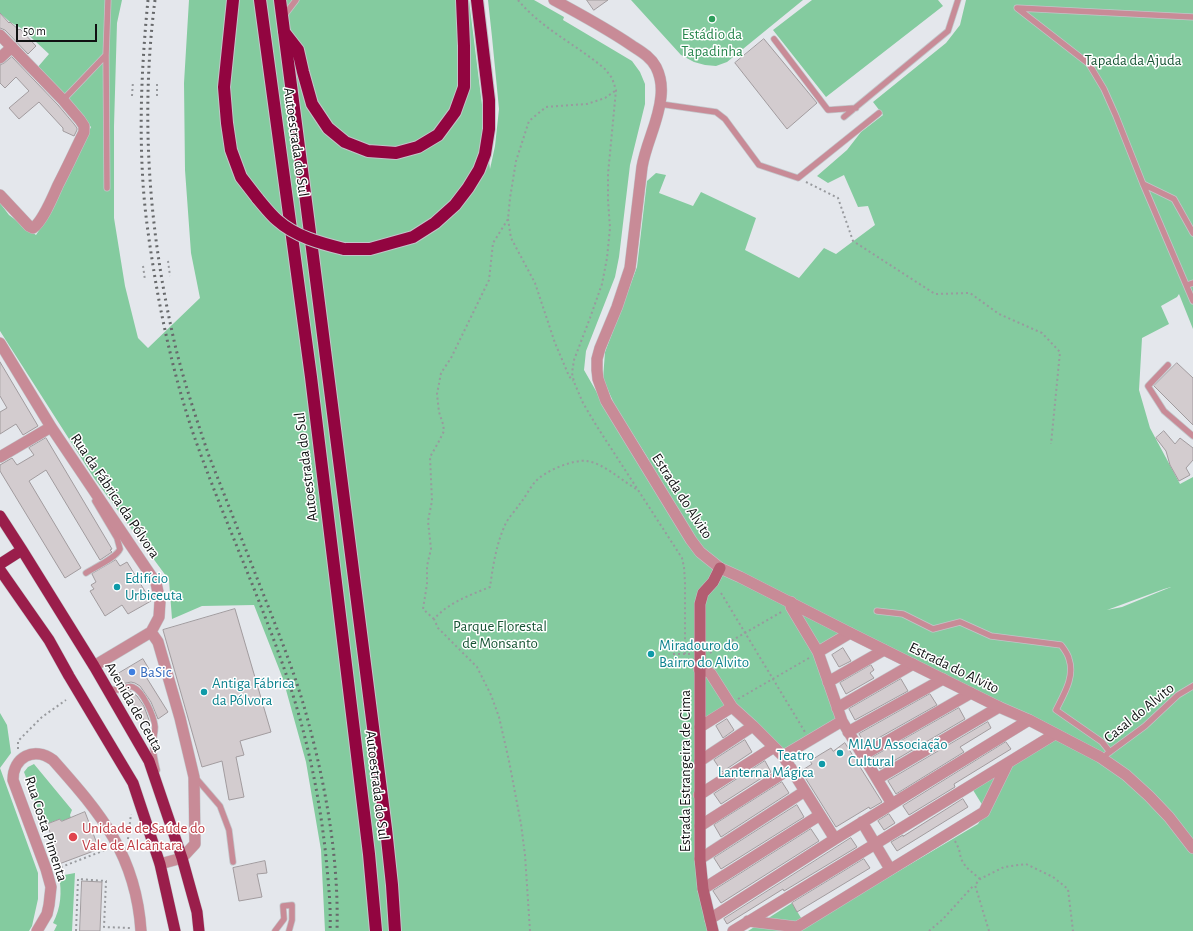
<!DOCTYPE html>
<meta charset="utf-8">
<style>
body{margin:0}
#map{position:relative;width:1193px;height:931px;overflow:hidden;background:#e4e7ec;font-family:"Alegreya Sans",sans-serif}
canvas{display:block}
.scale{position:absolute;left:16px;top:24px;width:81px;height:18px;box-sizing:border-box;border:2px solid #101112;border-top:0;padding-left:5px;font-size:12px;line-height:14px;white-space:nowrap;color:#101112;-webkit-text-stroke:3px #fff;paint-order:stroke}
</style>
<div id="map">
<canvas width="1193" height="931"></canvas>
<div class="scale">50 m</div>
</div>
<script>
const ctx = document.querySelector('canvas').getContext('2d');
ctx.lineJoin = 'round';
function fillPath(path, color) {
  ctx.fillStyle = color;
  ctx.fill(path, 'evenodd');
}
function strokePath(path, color, width, dash) {
  ctx.strokeStyle = color;
  ctx.lineWidth = width;
  ctx.lineCap = dash ? 'butt' : 'round';
  ctx.setLineDash(dash || []);
  ctx.stroke(path);
}
function label(font, color, halo, rows, align = 'center') {
  ctx.font = font + ' "Alegreya Sans",sans-serif';
  ctx.lineWidth = 3;
  ctx.setLineDash([]);
  ctx.textBaseline = 'middle';
  ctx.strokeStyle = halo;
  ctx.fillStyle = color;
  for (const [text, x, y, turn = 0] of rows) {
    ctx.save();
    ctx.translate(x, y);
    ctx.rotate((+turn || 0) * Math.PI / 180);
    ctx.textAlign = isNaN(turn) ? turn : align;
    if (halo) ctx.strokeText(text, 0, 0);
    ctx.fillText(text, 0, 0);
    ctx.restore();
  }
}
fillPath(new Path2D(`
 M 0,0 L 122,0 L 117,23 L 114,126 L 114,218 L 125,286 L 138,338 L 148,348 L 200,298 L 191,253 L 185,170 L 184,83 L 189,0 L 469,0 L 490,169 L 495,146 L 499,109 L 492,37 L 488,0 L 534,0 L 564,17 L 563,20 L 632,61 L 640,72 L 645,84 L 645,104 L 630,165 L 619,257 L 615,277 L 586,351 L 584,370 L 635,459 L 649,460 L 616,408 L 603,379 L 605,352 L 637,267 L 647,181 L 656,173 L 666,175 L 659,193 L 693,206 L 701,192 L 756,218 L 745,250 L 799,278 L 824,248 L 836,254 L 875,225 L 868,206 L 858,207 L 844,175 L 828,183 L 817,176 L 847,150 L 861,132 L 883,115 L 873,102 L 946,43 L 960,25 L 966,0 L 1193,0 L 1193,329 L 1179,294 L 1177,297 L 1161,306 L 1169,324 L 1142,338 L 1139,390 L 1150,428 L 1180,484 L 1193,477 L 1193,931 L 748,931 L 792,903 L 806,926 L 978,824 L 986,811 L 973,790 L 1061,736 L 853,630 L 822,649 L 845,719 L 784,757 L 733,703 L 705,721 L 704,885 L 713,931 L 325,931 L 321,850 L 306,762 L 283,679 L 254,605 L 202,606 L 172,619 L 169,580 L 94,478 L 0,331 L 0,203 L 9,215 L 36,235 L 38,232 L 54,203 L 91,127 L 37,68 L 49,54 L 21,28 L 10,22 L 0,13 ZM 1171,587 L 1122,607 L 1107,610 L 1164,589 Z
 M 631,0 L 803,0 L 727,62 L 716,66 L 705,65 L 694,62 L 681,55 Z
 M 812,0 L 938,0 L 943,6 L 826,97 L 773,30 Z
 M 0,713 L 7,725 L 11,753 L 0,768 L 38,873 L 38,899 L 32,926 L 29,931 L 0,931 Z
 M 34,764 L 72,810 L 70,815 L 71,818 L 62,821 L 60,819 L 44,825 L 24,772 L 28,767 Z
 M 75,873 L 72,931 L 54,931 L 57,925 L 53,923 C 61,908 62,892 59,876 Z`), '#84cb9f');
const building = new Path2D(`
 M 587,0 L 608,0 L 594,10 Z
 M 0,13 L 9,23 L 10,22 L 19,30 L 20,29 L 36,46 L 28,54 L 5,30 L 0,28 Z
 M 764,39 L 817,103 L 787,129 L 735,63 Z
 M 12,57 L 58,105 L 74,124 L 77,128 L 77,130 L 74,136 L 63,131 L 63,128 L 39,102 L 19,119 L 9,108 L 29,91 L 16,77 L 5,88 L 0,83 L 0,65 L 4,63 Z
 M 0,362 L 38,426 L 23,435 L 16,424 L 0,434 L 0,412 L 7,408 L 0,396 Z
 M 1177,363 L 1193,378 L 1193,425 L 1154,386 Z
 M 1164,431 L 1175,444 L 1180,438 L 1193,448 L 1193,460 L 1186,468 L 1190,475 L 1179,481 L 1170,465 L 1166,451 L 1156,438 Z
 M 46,438 L 112,549 L 110,550 L 112,552 L 100,560 L 46,470 L 29,481 L 81,568 L 65,578 L 0,471 L 0,465 L 12,458 L 17,465 L 34,455 L 29,448 Z
 M 116,560 L 120,566 L 127,562 L 151,601 L 128,614 L 122,605 L 105,616 L 90,591 L 94,589 L 91,585 L 96,582 L 92,574 Z
 M 235,609 L 271,732 L 240,741 L 244,755 L 236,757 L 244,797 L 229,800 L 222,761 L 202,767 L 163,630 Z
 M 843,648 L 851,661 L 839,667 L 832,655 Z
 M 143,659 L 149,669 L 143,672 L 168,712 L 158,719 L 151,702 L 140,686 L 135,683 L 131,682 L 122,684 L 116,675 Z
 M 871,665 L 874,670 L 870,673 L 874,678 L 846,694 L 840,683 Z
 M 901,679 L 908,691 L 855,720 L 849,709 Z
 M 130,691 L 137,696 L 144,706 L 150,723 L 147,725 L 126,692 Z
 M 930,694 L 937,705 L 866,745 L 859,734 Z
 M 959,708 L 965,719 L 880,769 L 873,757 Z
 M 727,719 L 734,730 L 723,738 L 716,726 Z
 M 988,722 L 991,728 L 960,747 L 964,752 L 896,794 L 888,781 Z
 M 745,740 L 752,752 L 722,772 L 714,760 Z
 M 1006,742 L 1011,749 L 954,784 L 955,787 L 909,815 L 903,806 Z
 M 845,743 L 882,802 L 870,809 L 869,807 L 836,827 L 801,771 L 812,764 L 810,761 L 821,754 L 831,748 L 833,751 Z
 M 765,761 L 771,772 L 721,804 L 714,794 Z
 M 782,782 L 789,793 L 721,837 L 714,825 Z
 M 963,799 L 968,807 L 897,851 L 891,842 L 903,835 L 903,836 Z
 M 797,805 L 804,817 L 721,869 L 714,858 Z
 M 85,812 L 99,849 L 59,864 L 53,847 L 55,846 L 47,824 L 60,819 L 61,821 L 62,821 Z
 M 889,814 L 895,823 L 884,830 L 878,821 Z
 M 811,829 L 819,841 L 721,903 L 713,891 Z
 M 851,838 L 857,847 L 784,891 L 783,889 L 727,924 L 724,919 Z
 M 864,859 L 870,868 L 797,912 L 792,903 Z
 M 265,861 L 267,873 L 257,874 L 262,897 L 239,901 L 233,868 Z
 M 82,881 L 102,882 L 100,931 L 80,931 Z`);
fillPath(building, '#d3cccf');
strokePath(building, '#a19b9e', 1);
const service = new Path2D(`
 M 283,17 L 296,0
 M 1193,17 L 1017,8 L 1089,64 L 1104,89 L 1116,116 L 1143,184 L 1193,301
 M 774,39 L 828,110 L 856,108
 M 106,55 L 107,188
 M 63,100 L 106,55 L 108,0
 M 660,104 L 716,112 L 725,119 L 759,165 L 798,178 L 879,113
 M 844,117 L 948,31 L 958,0
 M 1143,184 L 1174,199 L 1193,233
 M 1187,285 L 1193,283
 M 1168,365 L 1148,386 L 1164,411 L 1193,436
 M 86,573 C 95,567 116,558 120,549 L 117,538 L 95,501
 M 877,611 L 903,614 L 933,629 L 960,622 L 991,636 L 1061,645 C 1064,649 1068,654 1069,659 C 1075,677 1064,694 1056,710 L 1102,742 L 1110,752
 M 109,688 C 122,694 125,684 133,687 C 143,691 154,716 155,727 C 155,733 153,739 153,745 C 153,754 155,762 157,770
 M 1107,754 L 1145,726 L 1178,695 L 1193,686
 M 195,777 L 220,806 L 229,830 L 233,862
 M 275,931 L 284,919 L 283,906 L 292,905 L 292,920 L 289,931`);
const minor = new Path2D(`
 M 0,35 L 63,100 L 80,120 L 84,126 L 84,132 C 75,150 67,168 58,185 C 53,196 43,221 33,228 L 29,226 L 0,195
 M 0,58 L 12,47
 M 0,343 L 51,427 L 156,583 L 160,601 L 159,617 L 151,632 L 158,642 L 180,718 L 194,777 L 195,844 L 182,858 L 160,864
 M 0,457 L 51,427
 M 791,602 L 791,607 L 818,652 L 842,721 L 892,804
 M 818,652 L 850,633
 M 94,666 L 151,632
 M 699,669 L 706,670 L 711,674 L 732,707 L 753,726 L 783,756 L 835,839
 M 828,682 L 884,650
 M 837,708 L 913,664
 M 700,727 L 732,707
 M 848,732 L 943,679
 M 863,755 L 971,693
 M 783,756 L 842,721
 M 700,761 L 753,726
 M 877,779 L 999,707
 M 699,795 L 774,747
 M 862,822 L 890,869
 M 700,826 L 791,768
 M 700,859 L 805,791
 M 703,889 L 820,815
 M 710,919 L 835,839 L 1029,720
 M 748,921 L 797,927 L 984,812 L 1008,763
 M 37,931 L 47,914 L 49,905 L 51,887 L 46,869 L 13,780 C 13,757 34,746 53,760 C 101,814 136,855 141,931
 M 733,931 L 1055,734`);
const tertiary = new Path2D(`
 M 554,0 C 580,14 606,28 631,45 C 640,51 650,56 656,67 C 660,75 662,86 661,96 C 659,121 646,143 642,167 L 630,268 L 617,307 L 600,348 L 597,359 L 597,370 L 598,379 L 606,401 L 691,540 L 700,552 L 720,568 L 740,577 L 850,633 L 999,707 L 1029,720 L 1100,757 L 1126,775 L 1149,796 L 1169,817 L 1193,848`);
const secondary = new Path2D(`
 M 713,931 L 703,889 L 700,859 L 700,604 L 703,593 L 713,582 L 720,568`);
const trunk = new Path2D(`
 M 0,516 L 22,550 L 94,666 L 149,761 L 182,858 L 197,912 L 199,931
 M 0,564 L 22,550
 M 0,570 L 49,640 L 69,676 L 133,783 L 160,864 L 175,931`);
const motorway = new Path2D(`
 M 233,0 L 224,87 L 227,123 L 231,150 L 241,177 L 258,199
 M 260,0 L 311,377 L 369,854 L 376,931
 M 280,0 L 308,217 L 386,829 L 392,885 L 395,931
 M 284,32 L 298,50 L 303,72 L 312,104 L 328,128 L 345,142 L 368,151 L 396,153 L 418,147 L 438,135 L 455,112 L 464,87 L 464,46 L 462,0
 M 344,249 L 370,249 L 413,237 L 435,223 L 455,205 L 468,188 L 479,170 L 485,154 L 489,129 L 489,100 L 477,0`);
strokePath(service, '#c2c5c9', 7);
strokePath(minor, '#c2c5c9', 12);
strokePath(tertiary, '#c2c5c9', 12);
strokePath(secondary, '#c2c5c9', 12);
strokePath(trunk, '#c2c5c9', 12);
strokePath(motorway, '#c2c5c9', 14);
strokePath(new Path2D(`
 M 518,0 C 542,29 577,45 605,69 L 612,78 L 616,90 L 608,174 L 608,200 L 610,228 L 607,258 L 602,284 L 590,318 L 574,360 L 572,373 L 574,382 L 583,403 L 596,425 L 682,558 L 684,567 L 685,582 L 685,654
 M 132,96 L 133,81
 M 157,96 L 157,81
 M 806,182 L 838,198 L 853,241 L 935,294 L 970,293 L 999,314 L 1042,333 L 1060,352 L 1051,444
 M 508,219 L 511,238 L 535,283 L 555,343 L 569,376 L 573,381
 M 168,261 L 170,276
 M 143,266 L 145,280
 M 721,593 L 805,732
 M 434,619 L 423,609 L 427,584 L 427,566 L 431,549 L 428,521 L 432,501 L 430,457 L 438,443 L 444,431 L 443,424 L 439,412 L 437,394 L 441,373 L 451,358 L 489,280 L 493,243 L 508,219 L 510,198 L 516,161 L 529,121 L 546,107 L 571,105 L 587,104 L 605,98 L 615,91
 M 710,653 L 783,611
 M 673,654 L 690,654
 M 738,699 L 809,658
 M 18,749 L 18,741 L 42,717 L 66,700
 M 128,839 L 131,814
 M 955,841 L 959,849 L 961,859 L 966,867 L 980,879
 M 56,869 L 108,849
 M 76,931 L 78,879 L 106,881 L 104,927 L 130,928
 M 530,931 L 525,855 L 521,824 L 509,761 L 499,717 L 491,695 L 477,667 L 438,628 L 434,619 C 448,603 470,595 490,587 C 493,566 496,545 505,525 C 508,518 515,511 519,505 C 525,498 529,489 535,482 C 544,471 574,459 587,461 C 605,464 622,481 638,490
 M 929,931 L 943,919 L 974,885
 M 989,931 L 975,885 L 980,879 L 1004,867 L 1026,864 L 1053,877 L 1068,889 L 1073,931`), '#989a9e', 2, [2, 3]);
strokePath(service, '#c88b97', 5.5);
strokePath(minor, '#c88b97', 11);
strokePath(tertiary, '#c88b97', 11);
strokePath(secondary, '#b35d71', 11);
strokePath(trunk, '#9a1e4b', 11);
strokePath(motorway, '#920540', 12);
strokePath(new Path2D(`
 M 148,0 C 142,61 139,122 143,183 C 145,215 150,247 155,278 C 164,331 176,382 193,433 C 221,513 257,590 285,671 C 307,734 321,801 327,868 C 329,889 331,910 330,931
 M 155,0 C 140,116 149,235 176,349 C 185,385 197,421 209,456 C 230,509 251,563 272,616 C 284,647 296,678 305,710 C 325,781 339,857 337,931`), '#67696b', 3, [2, 4]);
const motorwayBridge = new Path2D(`
 M 258,199 C 264,206 270,214 277,220 C 296,237 320,243 344,249`);
strokePath(motorwayBridge, '#c2c5c9', 14, []);
strokePath(motorwayBridge, '#920540', 12);
for (const [x, y, r, color] of [
 [712,19,4,"#2e9e5b"],
 [117,587,4,"#0f9aa8"],
 [651,654,4,"#0f9aa8"],
 [132,672,4,"#3f7fe0"],
 [204,692,4,"#0f9aa8"],
 [840,753,4,"#0f9aa8"],
 [822,764,4,"#0f9aa8"],
 [73,837,5,"#e0444e"]
]) {
  const dot = new Path2D();
  dot.arc(x, y, r, 0, 2 * Math.PI);
  ctx.fillStyle = color;
  ctx.fill(dot);
  strokePath(dot, '#fff', 1.5);
}
label('15px', '#27864d', '#fff', [
 ["Estádio da",712,34],
 ["Tapadinha",712,51]
]);
label('15px', '#185535', '#fff', [
 ["Tapada da Ajuda",1133,60],
 ["Parque Florestal",500,626],
 ["de Monsanto",500,643]
]);
label('15px', '#101112', '#fff', [
 ["Autoestrada do Sul",296,142,82],
 ["Autoestrada do Sul",306,467,-97],
 ["Rua da Fábrica da Pólvora",115,496,56],
 ["Estrada do Alvito",682,496,57],
 ["Estrada do Alvito",954,668,26],
 ["Avenida de Ceuta",134,707,60],
 ["Casal do Alvito",1139,713,-39],
 ["Estrada Estrangeira de Cima",685,771,-90],
 ["Autoestrada do Sul",377,785,83],
 ["Rua Costa Pimenta",46,829,72]
]);
label('15px', '#0d838f', '#fff', [
 ["Edifício",125,578],
 ["Urbiceuta",125,595],
 ["Miradouro do",659,645],
 ["Bairro do Alvito",659,662],
 ["Antiga Fábrica",212,683],
 ["da Pólvora",212,700],
 ["MIAU Associação",848,744],
 ["Cultural",848,761],
 ["Teatro",814,755,"right"],
 ["Lanterna Mágica",814,772,"right"]
], 'left');
label('15px', '#366cbe', '#fff', [
 ["BaSic",140,672]
], 'left');
label('15px', '#be3a42', '#fff', [
 ["Unidade de Saúde do",82,828],
 ["Vale de Alcântara",82,845]
], 'left');
</script>
